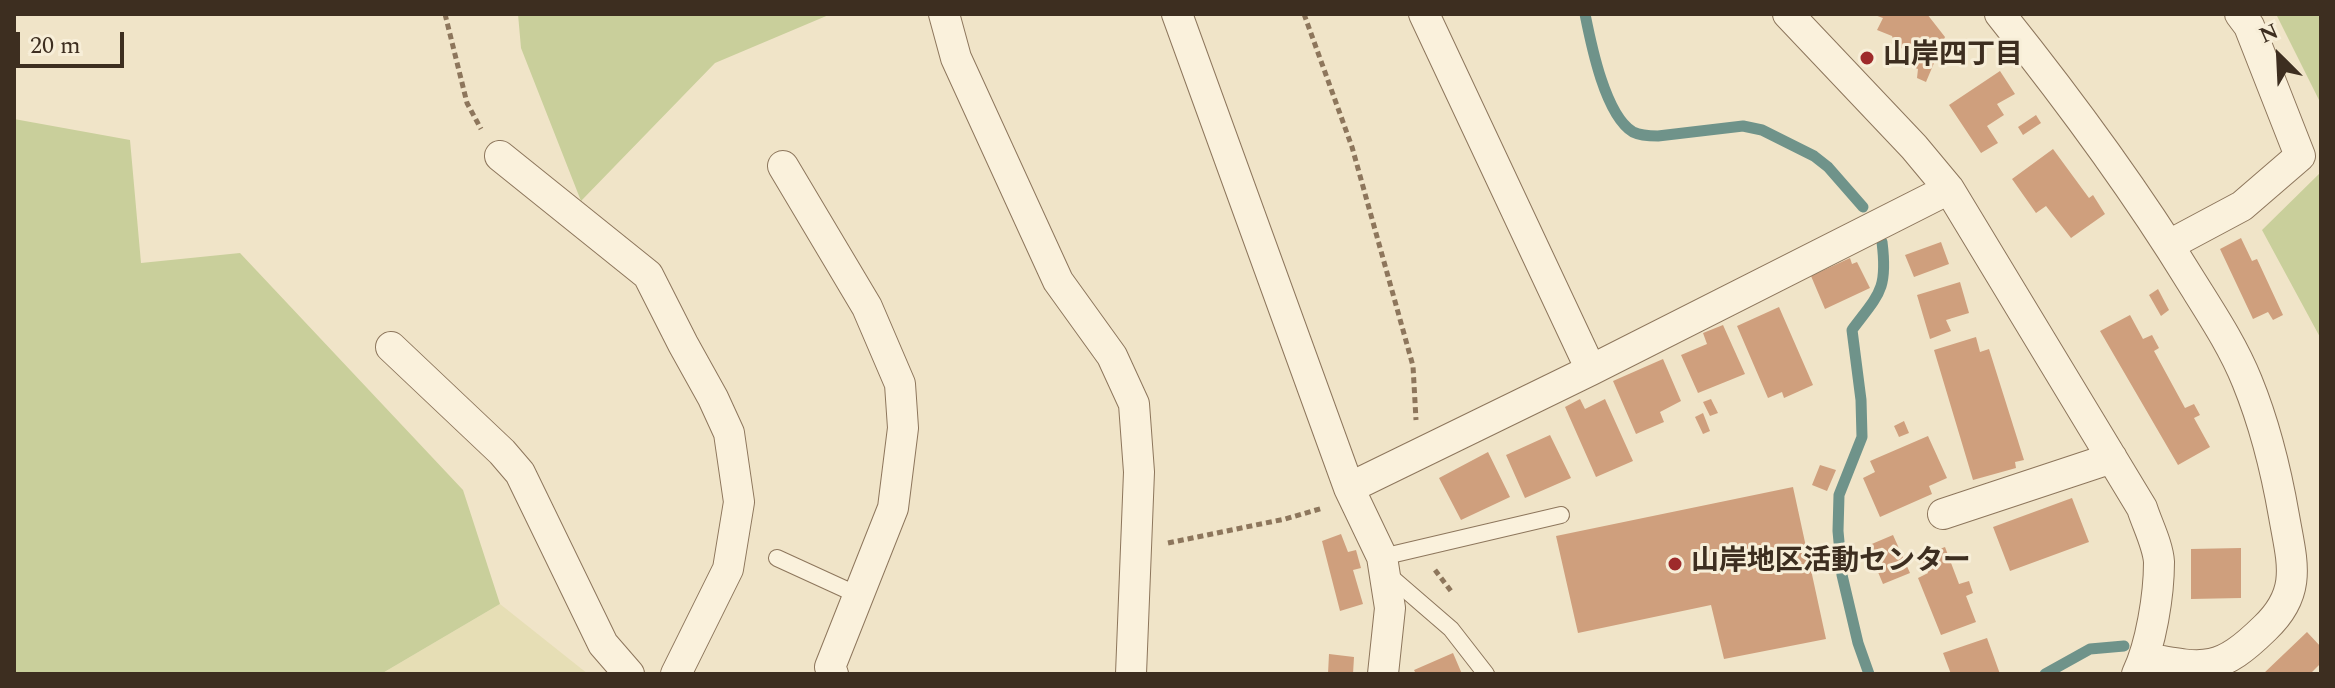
<!DOCTYPE html>
<meta charset="utf-8">
<style>
body{margin:0}
#map{position:relative;width:2335px;height:688px;overflow:hidden;background:#f0e4c8;font-family:Spectral,serif}
canvas{display:block}
.frame{position:absolute;inset:0;border:16px solid #3d2e20;pointer-events:none}
.north{position:absolute;left:2239px;top:16px;width:80px;height:80px;-webkit-text-stroke:6px #f7eed8;paint-order:stroke;rotate:336deg;font-size:22px;font-weight:700;line-height:32px;text-align:center;color:#3d2e20}
.north::after{content:'';display:block;margin:auto;width:28px;height:36px;background:#3d2e20;clip-path:polygon(50% 0,100% 100%,50% 72%,0 100%)}
.scale{position:absolute;left:16px;top:32px;width:108px;height:36px;box-sizing:border-box;border:4px solid #3d2e20;border-top:0;padding-left:10px;font-size:24px;line-height:28px;white-space:nowrap;color:#3d2e20;-webkit-text-stroke:6px #f7eed8;paint-order:stroke}
</style>
<div id="map">
<canvas width="2335" height="688"></canvas>
<div class="frame"></div>
<div class="north">N</div>
<div class="scale">20 m</div>
</div>
<script>
const ctx = document.querySelector('canvas').getContext('2d');
ctx.lineJoin = 'round';
function fillPath(path, color) {
  ctx.fillStyle = color;
  ctx.fill(path, 'evenodd');
}
function strokePath(path, color, width, dash) {
  ctx.strokeStyle = color;
  ctx.lineWidth = width;
  ctx.lineCap = dash ? 'butt' : 'round';
  ctx.setLineDash(dash || []);
  ctx.stroke(path);
}
function label(font, color, halo, rows, align = 'center') {
  ctx.font = font + ' Spectral,"Noto Sans JP",serif';
  ctx.lineWidth = 6;
  ctx.setLineDash([]);
  ctx.textBaseline = 'middle';
  ctx.strokeStyle = halo;
  ctx.fillStyle = color;
  for (const [text, x, y, turn = 0] of rows) {
    ctx.save();
    ctx.translate(x, y);
    ctx.rotate((+turn || 0) * Math.PI / 180);
    ctx.textAlign = isNaN(turn) ? turn : align;
    if (halo) ctx.strokeText(text, 0, 0);
    ctx.fillText(text, 0, 0);
    ctx.restore();
  }
}
fillPath(new Path2D(`
 M 500,604 L 588,674 L 381,674 Z`), '#e6deb5');
fillPath(new Path2D(`
 M 518,14 L 831,14 L 715,63 L 581,201 L 521,48 Z
 M 2276,14 L 2321,14 L 2321,104 Z
 M 14,119 L 130,140 L 141,263 L 240,253 L 463,490 L 500,604 L 381,674 L 14,674 Z
 M 2321,172 L 2321,339 L 2262,230 Z`), '#c9cf9b');
strokePath(new Path2D(`
 M 1585,14 C 1591,44 1605,115 1633,132 C 1641,136 1650,136 1658,136 L 1743,126 L 1762,130 L 1814,156 L 1828,167 L 1863,207
 M 1869,674 L 1858,643 L 1842,575 L 1838,531 L 1839,495 L 1862,437 L 1861,400 L 1852,330 C 1879,294 1888,290 1882,242
 M 2045,674 L 2090,649 L 2124,646`), '#6f938a', 11);
fillPath(new Path2D(`
 M 1872,14 L 1927,14 L 1945,37 L 1926,82 L 1917,78 L 1918,69 L 1902,63 L 1908,51 L 1896,46 L 1892,36 L 1877,30 L 1883,18 Z
 M 2000,71 L 2015,94 L 1997,104 L 2004,115 L 1987,126 L 1998,143 L 1981,153 L 1949,105 Z
 M 2036,115 L 2041,123 L 2023,135 L 2018,127 Z
 M 2053,149 L 2089,198 L 2093,195 L 2105,214 L 2071,238 L 2046,206 L 2036,213 L 2012,179 Z
 M 2241,238 L 2252,261 L 2257,259 L 2283,315 L 2273,320 L 2268,312 L 2253,319 L 2220,249 Z
 M 1941,242 L 1949,264 L 1914,277 L 1905,255 Z
 M 1850,258 L 1852,264 L 1857,262 L 1870,288 L 1825,309 L 1811,276 Z
 M 1960,282 L 1969,313 L 1946,320 L 1951,331 L 1930,339 L 1917,295 Z
 M 2158,289 L 2169,310 L 2161,316 L 2149,295 Z
 M 1779,307 L 1813,385 L 1784,398 L 1782,392 L 1768,398 L 1737,326 Z
 M 2130,315 L 2143,339 L 2152,335 L 2159,348 L 2154,351 L 2185,408 L 2194,404 L 2200,415 L 2194,418 L 2210,447 L 2178,465 L 2100,331 Z
 M 1723,325 L 1745,374 L 1698,393 L 1681,355 L 1707,344 L 1703,333 Z
 M 1976,337 L 1980,352 L 1989,349 L 2024,460 L 2015,462 L 2016,468 L 1973,480 L 1934,350 Z
 M 1663,359 L 1681,401 L 1660,412 L 1664,422 L 1636,434 L 1613,381 Z
 M 1580,399 L 1585,409 L 1605,399 L 1633,461 L 1596,477 L 1565,407 Z
 M 1711,399 L 1718,413 L 1710,416 L 1703,402 Z
 M 1703,413 L 1710,431 L 1703,434 L 1695,417 Z
 M 1904,421 L 1909,433 L 1899,437 L 1894,426 Z
 M 1550,435 L 1571,478 L 1525,498 L 1506,455 Z
 M 1928,436 L 1947,478 L 1929,486 L 1932,494 L 1880,517 L 1863,478 L 1875,472 L 1870,461 Z
 M 1488,452 L 1510,497 L 1461,520 L 1439,478 Z
 M 1820,465 L 1836,470 L 1827,491 L 1812,485 Z
 M 1793,487 L 1826,639 L 1724,659 L 1711,605 L 1578,633 L 1556,536 Z
 M 2072,498 L 2089,542 L 2010,571 L 1993,527 Z
 M 1341,534 L 1348,552 L 1356,550 L 1361,568 L 1353,570 L 1363,604 L 1340,611 L 1322,541 Z
 M 1893,535 L 1910,573 L 1883,584 L 1867,546 Z
 M 1945,547 L 1959,584 L 1969,581 L 1973,593 L 1966,596 L 1976,622 L 1941,635 L 1918,578 L 1928,573 L 1921,556 Z
 M 2241,548 L 2241,598 L 2191,599 L 2191,549 Z
 M 2307,632 L 2321,647 L 2321,663 L 2310,674 L 2263,674 Z
 M 1987,638 L 2000,674 L 1951,674 L 1943,653 Z
 M 1453,653 L 1462,674 L 1416,674 L 1414,670 Z
 M 1329,654 L 1354,657 L 1353,674 L 1328,674 Z`), '#cf9f7d');
const service = new Path2D(`
 M 1382,557 L 1561,515
 M 777,558 L 860,596
 M 1385,572 L 1451,629 L 1486,674`);
const minor = new Path2D(`
 M 944,14 L 956,58 L 1058,281 L 1112,356 L 1134,404 L 1139,472 L 1131,674
 M 1177,14 L 1349,488 L 1382,557 L 1390,608 L 1383,674
 M 1424,14 L 1591,370
 M 1788,14 L 1914,147 L 1949,189 L 2142,508 C 2147,524 2158,545 2159,562 C 2159,595 2151,645 2137,674
 M 2000,14 C 2068,99 2134,188 2191,281 C 2211,313 2233,346 2247,381 C 2265,425 2276,470 2284,516 C 2292,562 2303,592 2265,628 C 2219,673 2205,669 2145,658
 M 500,156 L 648,275 L 683,344 L 713,398 L 729,433 L 739,502 L 728,569 L 676,674
 M 783,166 L 867,307 L 900,384 L 903,428 L 893,508 L 830,667 L 833,674
 M 2169,245 L 2242,206 L 2300,156 L 2249,26 L 2240,14
 M 391,347 L 502,452 L 520,473 L 603,644 L 629,674
 M 1349,488 L 1591,370 L 1949,189
 M 1943,514 L 2112,458`);
strokePath(service, '#8d765c', 18);
strokePath(minor, '#8d765c', 32);
strokePath(new Path2D(`
 M 445,14 L 467,103 L 481,129
 M 1304,14 L 1352,147 L 1413,366 L 1416,420
 M 1168,543 L 1285,519 L 1323,508
 M 1435,570 L 1451,591`), '#8d765c', 5, [6, 4]);
strokePath(service, '#faf1dc', 16);
strokePath(minor, '#faf1dc', 30);
for (const [x, y, r, color] of [
 [1867,58,8,"#9e2a2b"],
 [1675,564,8,"#9e2a2b"]
]) {
  const dot = new Path2D();
  dot.arc(x, y, r, 0, 2 * Math.PI);
  ctx.fillStyle = color;
  ctx.fill(dot);
  strokePath(dot, '#f7eed8', 3);
}
label('bold 28px', '#3d2e20', '#f7eed8', [
 ["山岸四丁目",1883,58],
 ["山岸地区活動センター",1691,564]
], 'left');
</script>
